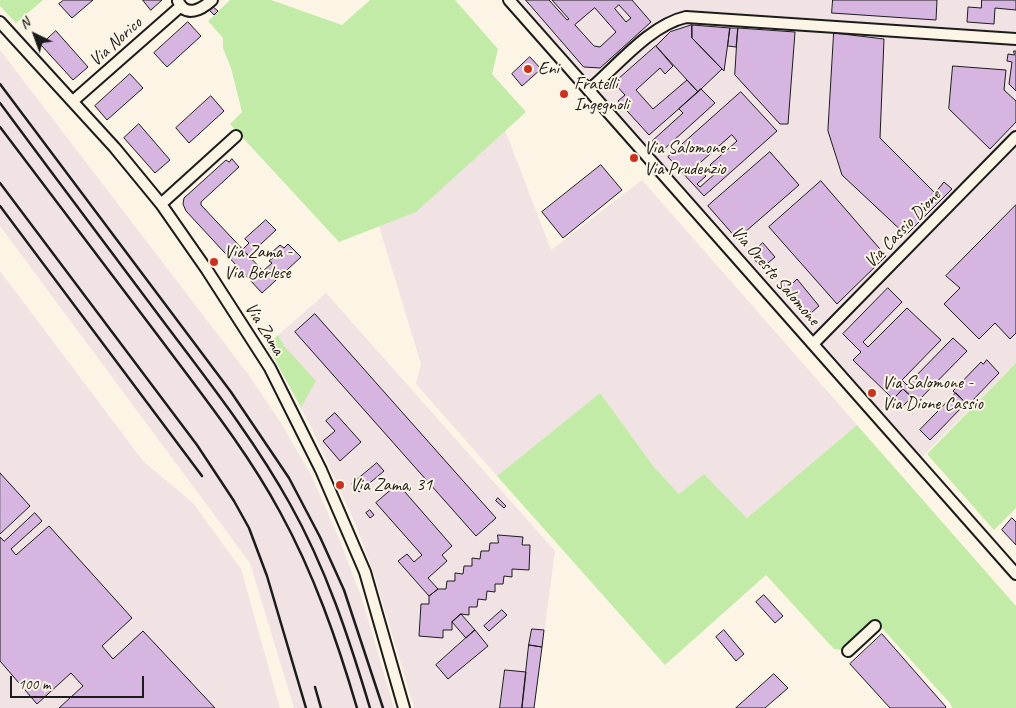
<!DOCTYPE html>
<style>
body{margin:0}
#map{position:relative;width:1016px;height:708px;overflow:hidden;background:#fcf5e5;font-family:Caveat,sans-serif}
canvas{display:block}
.north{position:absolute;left:10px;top:10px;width:50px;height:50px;-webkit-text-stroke:4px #fcf5e5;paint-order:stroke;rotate:318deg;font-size:14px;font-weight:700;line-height:20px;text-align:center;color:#1c1c1c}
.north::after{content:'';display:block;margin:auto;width:18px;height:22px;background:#1c1c1c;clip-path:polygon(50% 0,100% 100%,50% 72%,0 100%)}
.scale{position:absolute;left:10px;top:676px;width:134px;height:22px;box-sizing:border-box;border:2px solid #1c1c1c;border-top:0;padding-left:6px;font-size:15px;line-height:18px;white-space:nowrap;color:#1c1c1c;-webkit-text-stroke:4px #fcf5e5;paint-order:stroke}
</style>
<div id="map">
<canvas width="1016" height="708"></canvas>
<div class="north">N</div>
<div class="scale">100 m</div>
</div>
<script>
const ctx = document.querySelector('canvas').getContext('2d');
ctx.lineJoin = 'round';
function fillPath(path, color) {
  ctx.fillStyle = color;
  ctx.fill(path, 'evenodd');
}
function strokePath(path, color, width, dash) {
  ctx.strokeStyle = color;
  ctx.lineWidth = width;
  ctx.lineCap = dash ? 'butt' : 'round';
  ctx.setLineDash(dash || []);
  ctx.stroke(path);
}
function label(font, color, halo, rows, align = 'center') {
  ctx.font = font + ' Caveat,sans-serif';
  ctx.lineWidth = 4;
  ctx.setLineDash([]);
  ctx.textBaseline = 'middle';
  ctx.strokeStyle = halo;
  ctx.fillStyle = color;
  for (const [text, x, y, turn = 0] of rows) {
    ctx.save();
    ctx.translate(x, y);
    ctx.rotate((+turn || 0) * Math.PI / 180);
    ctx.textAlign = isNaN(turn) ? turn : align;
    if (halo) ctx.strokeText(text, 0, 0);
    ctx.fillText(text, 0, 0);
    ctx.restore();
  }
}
fillPath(new Path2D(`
 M 509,0 L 1016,0 L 1016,363 L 917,462 Z
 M 0,50 L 248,374 L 281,423 L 312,477 L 340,541 L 362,599 L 394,708 L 294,708 L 250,563 L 0,226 Z
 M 505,130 L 551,250 L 642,180 L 857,425 L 747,518 L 704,474 L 679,494 L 654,467 L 600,393 L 497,476 L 416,384 L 421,364 L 379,226 L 418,209 Z
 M 0,271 L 143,461 L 193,503 L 241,569 L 280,708 L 0,708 Z
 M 326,293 L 555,551 L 534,708 L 414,708 L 374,574 L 355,523 L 312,429 L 267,345 Z`), '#f1e2e4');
fillPath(new Path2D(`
 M 0,0 L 43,0 L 16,23 L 0,6 Z
 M 230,0 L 271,0 L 342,25 L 370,0 L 455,0 L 498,49 L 492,74 L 526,112 L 416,212 L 339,242 L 230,124 L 242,112 L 231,68 L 223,48 L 223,38 L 208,21 Z
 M 278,335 L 284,346 L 316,381 L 301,407 L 267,345 Z
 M 1016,363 L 1016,508 L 994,530 L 927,454 Z
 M 600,393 L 654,467 L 679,494 L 704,474 L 747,518 L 857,425 L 1016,606 L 1016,708 L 952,708 L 950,703 L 881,627 L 875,626 L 848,651 L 834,649 L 766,575 L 665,665 L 497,476 Z`), '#c2eba7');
const building = new Path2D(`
 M 64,0 L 93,0 L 72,18 L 59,4 Z
 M 143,0 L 162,0 L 151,10 Z
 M 526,0 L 549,0 L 567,20 L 569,19 L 552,0 L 632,0 L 651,22 L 600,68 L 584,67 ZM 619,5 L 631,18 L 626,22 L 615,9 ZM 595,8 L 616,32 L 600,47 L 594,46 L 575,25 Z
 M 833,0 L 937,0 L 936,20 L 832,13 Z
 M 982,0 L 1016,0 L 1016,10 L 995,8 L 994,24 L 967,22 L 968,7 L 981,8 Z
 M 212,6 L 218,11 L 214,15 L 208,9 Z
 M 188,22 L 201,36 L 167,67 L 154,53 Z
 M 692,25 L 692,38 L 722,69 L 698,92 L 656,46 L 670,32 Z
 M 692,25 L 730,28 L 724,71 L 692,38 Z
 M 730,28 L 738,28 L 736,47 L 728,46 Z
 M 738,28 L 795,32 L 788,124 L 780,124 L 735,75 Z
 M 56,31 L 88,67 L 73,80 L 41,45 Z
 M 834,33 L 884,39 L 880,138 L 935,193 L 944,182 L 952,189 L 906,235 L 842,175 L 828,131 Z
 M 656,46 L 673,66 L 665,74 L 660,68 L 636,90 L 653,109 L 687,80 L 698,92 L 649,135 L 618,101 L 625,95 L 614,83 Z
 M 1014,51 L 1016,51 L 1016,91 L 1009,84 L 1012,62 L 1007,61 L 1008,54 L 1014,55 Z
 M 530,57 L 541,69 L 522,86 L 512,74 Z
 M 953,66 L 1006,70 L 1004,90 L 1016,101 L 1016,122 L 990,149 L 949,109 Z
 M 130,74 L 143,88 L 107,120 L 95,106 Z
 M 701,89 L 715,103 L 662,151 L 652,141 L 683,113 L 679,109 Z
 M 741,92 L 777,131 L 704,196 L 668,157 ZM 732,135 L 737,141 L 710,165 L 716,173 L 700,187 L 697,184 L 706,176 L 697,166 Z
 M 211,96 L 224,111 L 189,143 L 176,128 Z
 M 139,124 L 170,160 L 155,173 L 124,138 Z
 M 770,152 L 799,185 L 737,239 L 708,206 Z
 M 232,159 L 239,167 L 201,202 L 201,205 L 263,271 L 272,263 L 269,261 L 275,256 L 271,253 L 280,245 L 284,248 L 288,244 L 301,257 L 262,293 L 186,211 L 183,204 L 184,198 L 226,160 L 229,162 Z
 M 601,165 L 622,190 L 563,238 L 542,212 Z
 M 821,181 L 886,256 L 837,304 L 769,227 Z
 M 1016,205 L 1016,333 L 1010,339 L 995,323 L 979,339 L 944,304 L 960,288 L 946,276 Z
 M 266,220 L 276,230 L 248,256 L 243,249 L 249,243 L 245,239 Z
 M 763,243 L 775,257 L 762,268 L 750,255 Z
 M 787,279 L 792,284 L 797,279 L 819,306 L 811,313 L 809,310 L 803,315 L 779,286 Z
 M 888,288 L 902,302 L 863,342 L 868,347 L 907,308 L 941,340 L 902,380 L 907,385 L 953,338 L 967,351 L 917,402 L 903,389 L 893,399 L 853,360 L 861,352 L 843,334 Z
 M 315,314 L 496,518 L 476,536 L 295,332 Z
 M 987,360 L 999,373 L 968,405 L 953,391 L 981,362 L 983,364 Z
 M 903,389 L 912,397 L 899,410 L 888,400 L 891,397 L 893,399 Z
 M 956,393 L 966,403 L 930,440 L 920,430 Z
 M 335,413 L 361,442 L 340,461 L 323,441 L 335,431 L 326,421 Z
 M 377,463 L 384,471 L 359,492 L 352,484 Z
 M 0,473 L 30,506 L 0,534 Z
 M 398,484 L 452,546 L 442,555 L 447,561 L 428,578 L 438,589 L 429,596 L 398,561 L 407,554 L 414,562 L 422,555 L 376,503 Z
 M 498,498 L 506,506 L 504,508 L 496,501 Z
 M 370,510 L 374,515 L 370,518 L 366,513 Z
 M 35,513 L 42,521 L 11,549 L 16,555 L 49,526 L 132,618 L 102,646 L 113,659 L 143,631 L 215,708 L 59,708 L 83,686 L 71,673 L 37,704 L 0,661 L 0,537 L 4,541 Z
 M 1012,518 L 1016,522 L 1016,545 L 1002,530 Z
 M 498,535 L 523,537 L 522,545 L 530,545 L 529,570 L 512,569 L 512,577 L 504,576 L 503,584 L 495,584 L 495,592 L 487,591 L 486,600 L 478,599 L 477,607 L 469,607 L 469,615 L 461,614 L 452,622 L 452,630 L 443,630 L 443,638 L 419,636 L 421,604 L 429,604 L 429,596 L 438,589 L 446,589 L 447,581 L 455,581 L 455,573 L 463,574 L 464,566 L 472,566 L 472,558 L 480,559 L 481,551 L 489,551 L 490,543 L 498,543 Z
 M 764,595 L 783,616 L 775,623 L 756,602 Z
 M 502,610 L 507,615 L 489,631 L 484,626 Z
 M 461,614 L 475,630 L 466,638 L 452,622 Z
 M 532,629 L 544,630 L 542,647 L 529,645 Z
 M 475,630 L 488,646 L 448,679 L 436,665 Z
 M 724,630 L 744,654 L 736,661 L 716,637 Z
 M 882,634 L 946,707 L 945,708 L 890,708 L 850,664 Z
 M 529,645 L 542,647 L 534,708 L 522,708 Z
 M 505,670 L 526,672 L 522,708 L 500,708 Z
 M 774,674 L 788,688 L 765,708 L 736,708 Z`);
fillPath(building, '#d7b5e1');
strokePath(building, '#1c1c1c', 1);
const minor = new Path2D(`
 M 509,0 L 1016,574
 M 178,1 C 186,18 201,10 212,0
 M 0,22 L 115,148 L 161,204 L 207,270 L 270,368 L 321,470 L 365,572 L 404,708
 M 589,90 C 617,66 650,25 686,17 L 1016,39
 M 73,101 L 181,6
 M 161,204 L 236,136
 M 813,344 L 1016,137
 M 848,651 L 875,626`);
strokePath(minor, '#1c1c1c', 14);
strokePath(minor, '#fcf5e5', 10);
strokePath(new Path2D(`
 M 0,84 L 231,392 L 289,478 L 320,537 L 344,590 L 383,708
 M 0,103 C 54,176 109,249 163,321 C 208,381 254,439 290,504 C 326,568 349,638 370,708
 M 0,127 C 54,199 108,270 162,341 C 203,396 247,451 280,512 C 314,574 337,640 357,708
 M 0,183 L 197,445 L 234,501 L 249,528 L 267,576 L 306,708
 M 0,206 L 202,476
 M 315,687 L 321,708`), '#1c1c1c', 2.5);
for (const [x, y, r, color] of [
 [528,69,5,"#c8321e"],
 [564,94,5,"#c8321e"],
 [634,158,5,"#c8321e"],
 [214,262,5,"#c8321e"],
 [872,393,5,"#c8321e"],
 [340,485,5,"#c8321e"]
]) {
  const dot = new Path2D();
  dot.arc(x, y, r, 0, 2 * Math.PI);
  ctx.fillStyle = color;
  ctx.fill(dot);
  strokePath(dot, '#fcf5e5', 2);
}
label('18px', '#1c1c1c', '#fcf5e5', [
 ["Via Norico",116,42,-42],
 ["Via Cassio Dione",903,229,-46],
 ["Via Oreste Salomone",775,276,49],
 ["Via Zama",264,329,58]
]);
label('18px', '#1c1c1c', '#fcf5e5', [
 ["Eni",538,69],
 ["Fratelli",574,84],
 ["Ingegnoli",574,105],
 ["Via Salomone -",644,148],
 ["Via Prudenzio",644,169],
 ["Via Zama -",224,252],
 ["Via Berlese",224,273],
 ["Via Salomone -",882,383],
 ["Via Dione Cassio",882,404],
 ["Via Zama, 31",350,485]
], 'left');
</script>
